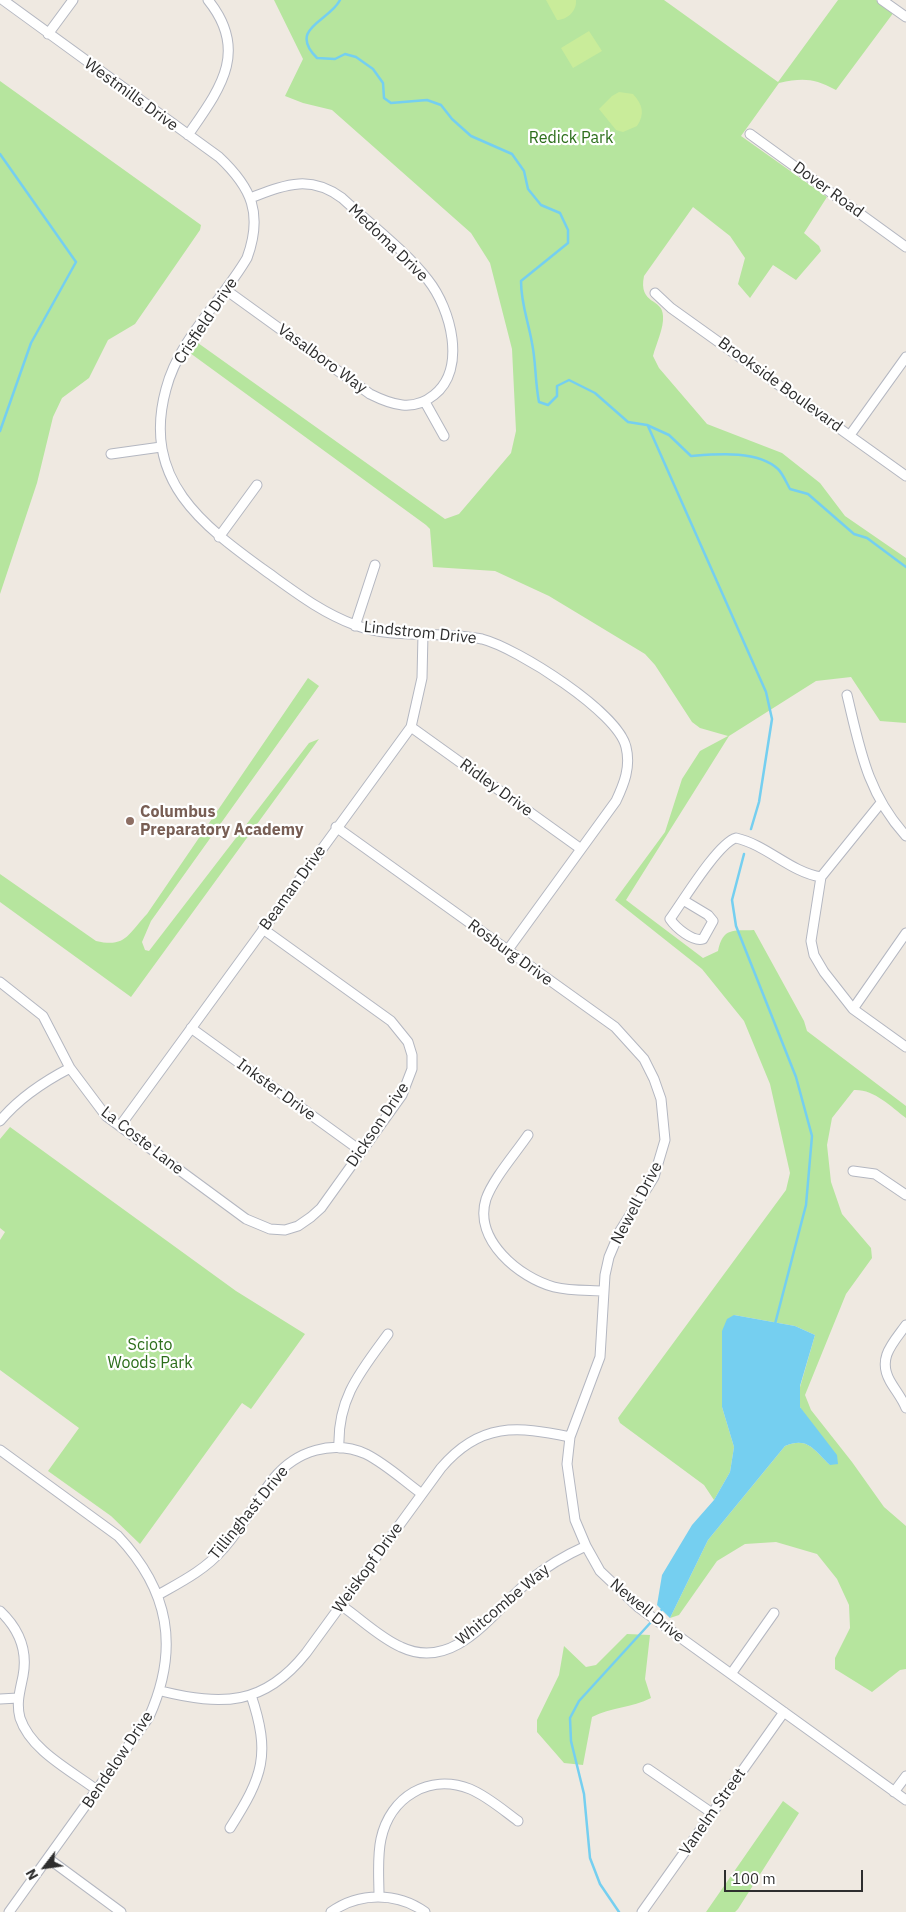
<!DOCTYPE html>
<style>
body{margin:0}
#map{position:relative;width:906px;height:1912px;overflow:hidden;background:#efe9e1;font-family:"IBM Plex Sans",sans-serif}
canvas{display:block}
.north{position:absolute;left:20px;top:1842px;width:50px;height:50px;-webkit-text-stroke:4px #fff;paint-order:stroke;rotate:240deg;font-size:14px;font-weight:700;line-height:20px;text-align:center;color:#2e2e2e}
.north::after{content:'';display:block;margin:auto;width:18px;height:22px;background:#2e2e2e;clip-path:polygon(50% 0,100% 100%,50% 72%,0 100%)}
.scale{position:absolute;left:724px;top:1870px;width:139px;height:22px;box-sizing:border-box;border:2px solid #2e2e2e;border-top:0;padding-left:6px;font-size:15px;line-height:18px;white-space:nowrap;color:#2e2e2e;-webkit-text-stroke:4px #fff;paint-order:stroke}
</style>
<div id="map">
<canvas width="906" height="1912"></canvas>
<div class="north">N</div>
<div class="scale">100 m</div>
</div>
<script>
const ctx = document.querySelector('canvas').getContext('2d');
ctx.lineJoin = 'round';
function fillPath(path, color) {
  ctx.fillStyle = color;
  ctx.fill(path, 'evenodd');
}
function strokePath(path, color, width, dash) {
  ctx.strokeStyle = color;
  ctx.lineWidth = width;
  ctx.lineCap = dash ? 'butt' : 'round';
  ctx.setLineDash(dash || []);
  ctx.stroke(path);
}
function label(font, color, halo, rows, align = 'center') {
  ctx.font = font + ' "IBM Plex Sans",sans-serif';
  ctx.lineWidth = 4.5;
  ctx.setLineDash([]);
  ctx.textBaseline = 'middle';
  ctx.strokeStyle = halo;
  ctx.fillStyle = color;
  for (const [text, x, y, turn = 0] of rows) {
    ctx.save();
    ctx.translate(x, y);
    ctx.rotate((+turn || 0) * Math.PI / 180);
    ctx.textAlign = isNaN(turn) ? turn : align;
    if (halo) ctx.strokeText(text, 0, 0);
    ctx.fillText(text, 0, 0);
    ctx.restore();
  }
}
fillPath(new Path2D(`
 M 274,0 L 664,0 L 778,82 L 838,0 L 876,0 L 894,12 L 836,90 C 813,78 803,78 779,83 L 741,136 L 827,197 L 804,233 L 819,246 L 821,251 L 796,280 L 773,265 L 750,298 L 738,284 L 745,258 L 730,236 L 693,207 L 644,276 C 638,305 663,298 663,316 C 664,328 656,344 653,356 L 659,368 L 707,424 L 782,453 L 820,483 L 845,516 L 906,558 L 906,723 L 880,721 L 851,677 L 816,681 L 729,736 L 626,900 L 703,958 L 718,951 C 723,927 733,931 754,930 L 804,1021 L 807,1031 L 906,1106 L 906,1118 C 890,1106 874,1089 854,1090 L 832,1118 L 827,1145 L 831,1182 L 842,1214 L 871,1248 L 872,1258 L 846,1294 L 805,1395 L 811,1410 L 852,1462 L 884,1507 L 906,1526 L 906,1669 L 900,1670 L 872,1692 L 835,1669 L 835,1658 L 850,1628 L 849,1605 L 837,1579 L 817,1554 L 776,1542 L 745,1544 L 717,1561 L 679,1615 L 670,1618 L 708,1540 L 785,1446 C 808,1436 814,1450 830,1465 L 800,1407 L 800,1387 L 815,1335 L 795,1326 L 734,1315 L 722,1407 L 734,1447 L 730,1472 L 714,1500 L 704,1485 L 620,1423 L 618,1418 L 786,1190 L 790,1173 L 770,1084 L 744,1021 L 702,969 L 615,900 L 665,832 L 682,779 L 700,751 L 728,736 L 700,728 L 692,722 L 655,665 L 645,654 L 549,596 L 495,571 L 433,567 L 430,529 L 426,525 L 190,353 L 198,343 L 445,519 L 459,514 L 511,453 L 516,431 L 512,349 L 490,263 L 471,233 L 332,110 L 303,103 L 285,96 L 303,59 Z
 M 0,81 L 201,225 L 200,230 L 135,324 L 108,340 L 89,378 L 62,398 L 53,417 L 37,483 L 0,594 Z
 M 308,678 L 319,686 L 151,921 L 142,942 L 145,950 L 149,951 L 309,743 L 319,739 L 131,997 L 0,902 L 0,874 L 96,941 C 126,948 128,934 147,914 Z
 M 10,1127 L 236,1291 L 305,1334 L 251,1409 L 242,1403 L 140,1544 L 111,1516 L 48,1471 L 79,1428 L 0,1370 L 0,1240 L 5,1232 L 0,1228 L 0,1139 Z
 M 627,1634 L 650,1635 L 645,1679 L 651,1698 C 632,1708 611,1707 592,1717 L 583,1765 L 564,1763 L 537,1732 L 537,1720 L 559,1675 L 564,1646 L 586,1667 L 596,1665 Z
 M 783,1801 L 799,1813 L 738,1909 L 735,1912 L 706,1912 Z`), '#b6e59e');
fillPath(new Path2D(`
 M 546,0 L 576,0 C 577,11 567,20 557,20 Z
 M 589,31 L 602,51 L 573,68 L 561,48 Z
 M 619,92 L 633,94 C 643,105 645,114 637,126 L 623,132 L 616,130 L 599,109 L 612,96 Z`), '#c9ec9a');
fillPath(new Path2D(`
 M 734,1315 L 795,1326 L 815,1335 L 800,1386 L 800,1407 L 837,1455 L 838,1464 L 830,1465 C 814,1450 808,1436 785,1446 L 708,1540 L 670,1618 L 657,1605 L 662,1575 L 692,1525 L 714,1500 L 730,1472 L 734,1447 L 722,1407 L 722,1331 L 727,1319 Z`), '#75cff0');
strokePath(new Path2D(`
 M 340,0 C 330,21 287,28 317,58 L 335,59 L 345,54 L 356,57 L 373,69 L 383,83 L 384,98 L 391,103 L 427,100 L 441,105 L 452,119 L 471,136 L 512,154 L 524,171 L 528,189 L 541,205 L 560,213 L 568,230 L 568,243 L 521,281 C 521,304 528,320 532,343 C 536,362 535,382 539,402 L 548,405 L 557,396 L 557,386 L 569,380 L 595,393 L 628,422 L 647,425 L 669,435 L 691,456 C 717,454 757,450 778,469 C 783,474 786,482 790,489 L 808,494 L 854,534 L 867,538 L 906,567
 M 0,154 L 76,262 L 31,343 L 0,431
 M 648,426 L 766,692 L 772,719 L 759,802 L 751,829
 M 744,854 L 732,900 L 736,926 L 796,1077 L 812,1136 L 806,1205 L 775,1324
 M 656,1617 L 663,1608
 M 619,1912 L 600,1884 L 590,1858 L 584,1794 L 571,1741 L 570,1718 L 579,1701 L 652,1621`), '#75cff0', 2.5);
const minor = new Path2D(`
 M 3,0 L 219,157 C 252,188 263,214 247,258 C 222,301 179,339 166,389 C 141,480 202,525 267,572 C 295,592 322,613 355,625 C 395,640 440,630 482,639 C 517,648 618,712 626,747 C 631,767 624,784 616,801 L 507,951
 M 882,0 L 906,17
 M 48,34 L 73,0
 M 750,134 L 906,247
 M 188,135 C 219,90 250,52 208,0
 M 226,290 L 370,394 C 392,405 413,412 434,395 C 467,369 451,309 428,280 C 406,251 369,223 342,198 C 309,174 285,185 250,198
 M 655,293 L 671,308 L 906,476
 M 425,402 L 444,436
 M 850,435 L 906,357
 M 111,454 L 161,447
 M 219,537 L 257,485
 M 355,626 L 375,565
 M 847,695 C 860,749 867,793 906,836
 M 411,727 L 581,849
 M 880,804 L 821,877 L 811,941 L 814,955 L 824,972 L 853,1009 L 906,1047
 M 336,827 L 615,1027 L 644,1059 L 654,1079 L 661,1099 L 665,1140 L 654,1177 L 620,1231 L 609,1257 L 605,1275 L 600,1357 L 570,1437 L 567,1464 L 575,1520 L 586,1546 L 600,1571 L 638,1607 L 906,1800
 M 683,900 L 708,915 L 713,921 L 703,939 C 693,942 676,928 670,919 C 683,901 718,843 736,838 C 767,845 790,872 821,877
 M 0,982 L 43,1016 L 70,1068 L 106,1116 L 246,1219 L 270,1229 L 285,1230 L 298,1226 L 311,1217 L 321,1208 L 402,1095 L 412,1069 L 412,1055 L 408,1042 L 391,1021 L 263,929
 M 853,1009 L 906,933
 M 191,1028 L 361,1151
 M 0,1121 C 19,1098 43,1082 70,1068
 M 120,1126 L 411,727 L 422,678 L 423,634
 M 528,1135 C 515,1154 493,1179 486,1199 C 473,1240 520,1278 554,1287 C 570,1291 588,1290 604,1291
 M 853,1171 L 875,1174 L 906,1195
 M 906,1325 C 893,1343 877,1358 890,1381 C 895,1390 902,1398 906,1408
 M 339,1448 C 337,1399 360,1372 388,1334
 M 0,1450 L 118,1536 C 169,1590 180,1648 149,1717 L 9,1912
 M 158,1595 C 181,1582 205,1570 223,1549 C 242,1528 256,1501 274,1478 C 296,1451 333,1439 366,1454 C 386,1464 404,1481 422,1494
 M 342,1606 C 361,1619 380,1638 401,1647 C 456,1673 495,1609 530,1580 C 547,1566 566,1555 586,1546
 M 0,1611 C 19,1629 28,1650 23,1676 C 20,1691 16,1703 20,1718 C 31,1751 72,1771 98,1791
 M 731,1674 L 774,1613
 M 161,1691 C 222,1706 264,1706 306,1653 L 441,1468 C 480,1422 517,1426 570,1437
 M 0,1699 L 18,1698
 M 648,1769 L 712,1813
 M 894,1792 L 906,1776
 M 230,1828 C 263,1776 271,1755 251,1695
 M 49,1859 L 121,1912
 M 379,1896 C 379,1878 377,1857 381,1839 C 390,1797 429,1773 470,1789 C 487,1796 503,1810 518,1821
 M 331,1912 C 359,1892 397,1892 425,1912
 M 642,1912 L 784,1712`);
strokePath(minor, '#b4b7c1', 11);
strokePath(minor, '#fff', 9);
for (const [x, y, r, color] of [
 [130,821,5,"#8d6e63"]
]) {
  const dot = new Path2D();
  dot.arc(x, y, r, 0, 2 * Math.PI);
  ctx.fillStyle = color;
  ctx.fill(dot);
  strokePath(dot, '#fff', 2);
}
label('16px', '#2e2e2e', '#fff', [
 ["Westmills Drive",131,95,36],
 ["Dover Road",828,190,36],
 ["Medoma Drive",388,243,44],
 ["Crisfield Drive",206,321,-56],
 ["Vasalboro Way",322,359,36],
 ["Brookside Boulevard",780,385,36],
 ["Lindstrom Drive",420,633,6],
 ["Ridley Drive",496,788,36],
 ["Beaman Drive",293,888,-54],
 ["Rosburg Drive",510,953,36],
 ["Inkster Drive",276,1090,36],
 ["Dickson Drive",378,1125,-56],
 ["La Coste Lane",142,1141,38],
 ["Newell Drive",637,1203,-62],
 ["Tillinghast Drive",249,1513,-51],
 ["Weiskopf Drive",368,1568,-54],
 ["Whitcombe Way",503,1605,-40],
 ["Newell Drive",647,1611,39],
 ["Bendelow Drive",118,1760,-56],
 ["Vanelm Street",713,1812,-55]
]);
label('16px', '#2c6e1b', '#fff', [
 ["Redick Park",571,138],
 ["Scioto",150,1345],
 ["Woods Park",150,1363]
]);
label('bold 16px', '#785e54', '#fff', [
 ["Columbus",140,812],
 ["Preparatory Academy",140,830]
], 'left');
</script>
